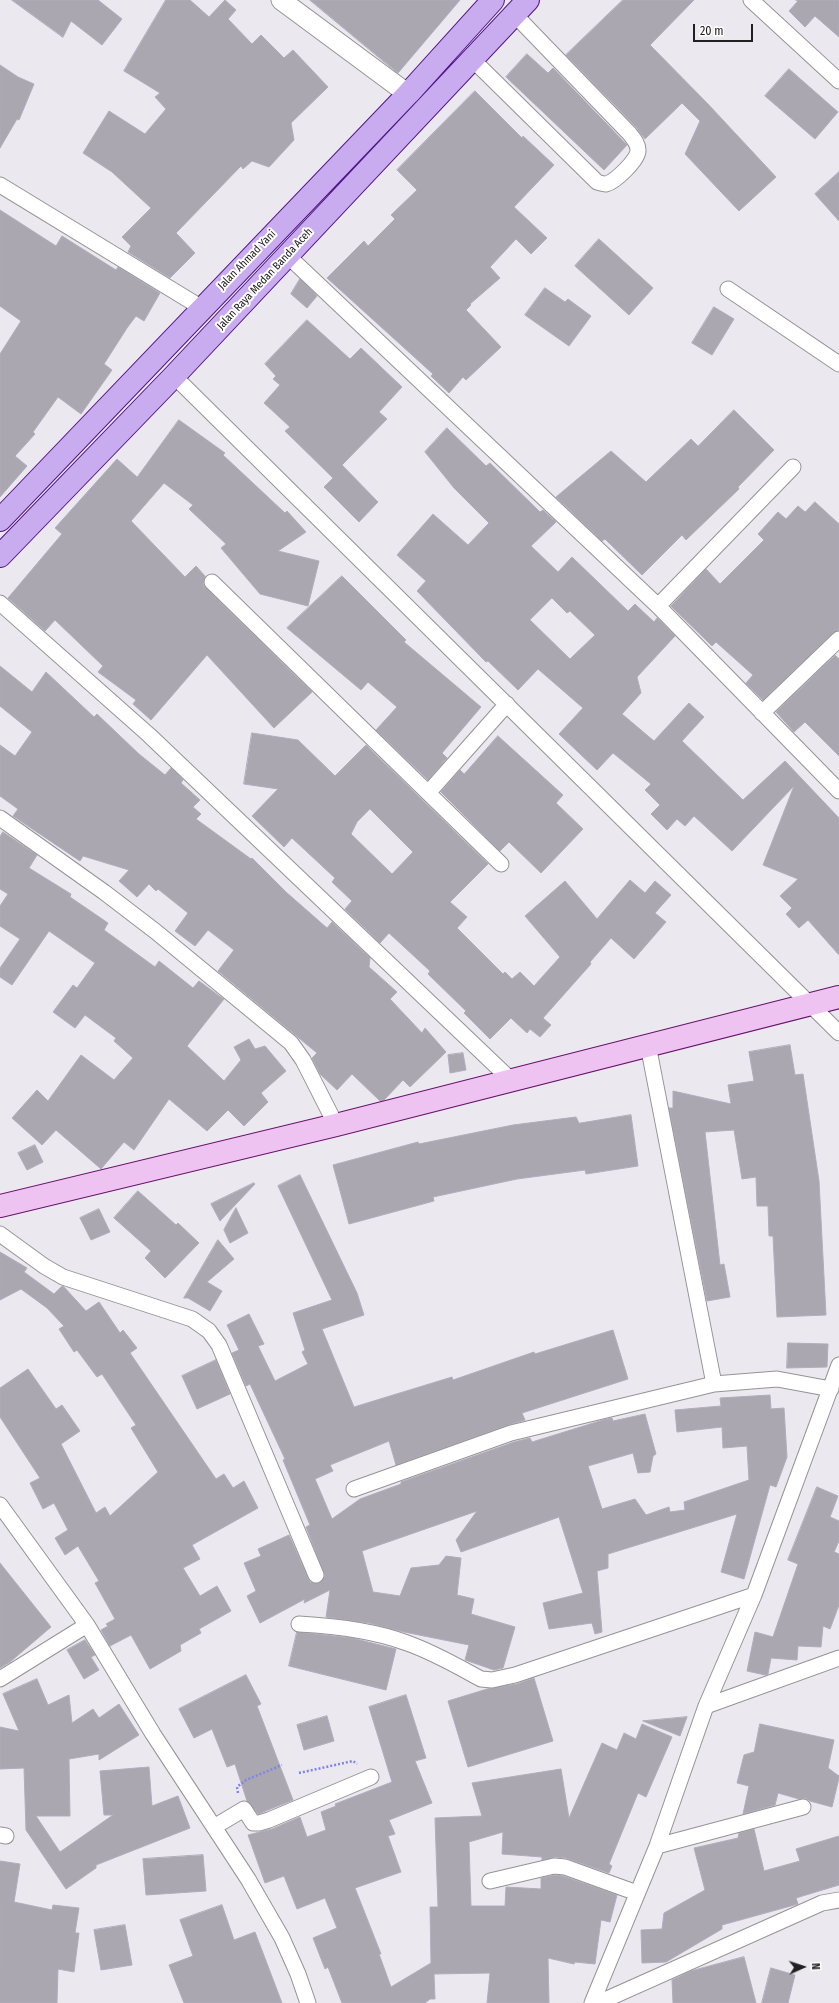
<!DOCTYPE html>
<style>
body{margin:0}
#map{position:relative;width:839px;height:2003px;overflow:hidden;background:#ece8ef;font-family:"Fira Sans Condensed",sans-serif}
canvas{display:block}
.north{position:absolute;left:783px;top:1947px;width:40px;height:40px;-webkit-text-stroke:3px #fff;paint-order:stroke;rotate:87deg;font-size:11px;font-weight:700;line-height:16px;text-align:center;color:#202020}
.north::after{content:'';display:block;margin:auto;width:14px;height:18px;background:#202020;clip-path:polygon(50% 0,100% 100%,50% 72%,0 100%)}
.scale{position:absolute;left:693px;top:24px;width:60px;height:18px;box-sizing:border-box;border:2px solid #202020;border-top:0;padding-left:5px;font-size:12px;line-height:14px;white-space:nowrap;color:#202020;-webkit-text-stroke:3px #fff;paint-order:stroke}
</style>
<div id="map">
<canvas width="839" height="2003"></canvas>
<div class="north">N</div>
<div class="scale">20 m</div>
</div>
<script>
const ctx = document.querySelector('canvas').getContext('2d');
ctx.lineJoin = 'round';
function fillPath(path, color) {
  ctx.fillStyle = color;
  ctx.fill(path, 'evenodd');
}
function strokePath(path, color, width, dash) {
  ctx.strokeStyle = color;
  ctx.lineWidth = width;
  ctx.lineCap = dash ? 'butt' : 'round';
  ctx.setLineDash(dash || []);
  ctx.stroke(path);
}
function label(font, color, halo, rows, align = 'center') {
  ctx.font = font + ' "Fira Sans Condensed",sans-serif';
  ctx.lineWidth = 4;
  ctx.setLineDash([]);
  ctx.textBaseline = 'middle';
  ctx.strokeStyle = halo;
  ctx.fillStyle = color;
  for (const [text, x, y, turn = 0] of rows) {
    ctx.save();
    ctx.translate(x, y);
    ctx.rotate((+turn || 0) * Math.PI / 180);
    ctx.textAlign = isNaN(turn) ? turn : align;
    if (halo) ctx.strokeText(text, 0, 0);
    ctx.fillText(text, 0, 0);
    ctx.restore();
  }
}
const building = new Path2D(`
 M 12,0 L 98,0 L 122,19 L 102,45 L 71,21 L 63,37 Z
 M 166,0 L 190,0 L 209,17 L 225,0 L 236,10 L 228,19 L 252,44 L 261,35 L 284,58 L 293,50 L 328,87 L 291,123 L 294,140 L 269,167 L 252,161 L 243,169 L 241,166 L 176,233 L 195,253 L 170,278 L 128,252 L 131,246 L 122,237 L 151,208 L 112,172 L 83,153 L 109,111 L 145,134 L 166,109 L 155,97 L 160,93 L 124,71 Z
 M 310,0 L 460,0 L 398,73 Z
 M 623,0 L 694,0 L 650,45 L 708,104 L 776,177 L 739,211 L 685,154 L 700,121 L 682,103 L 645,139 L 636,127 L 566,55 Z
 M 796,0 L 839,0 L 839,37 L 815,16 L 805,27 L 789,11 L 798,1 Z
 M 527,54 L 548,73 L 553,68 L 627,145 L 604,170 L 506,77 Z
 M 0,65 L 18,77 L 34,84 L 19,120 L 17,119 L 0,148 Z
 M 789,69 L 838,112 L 815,139 L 765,96 Z
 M 475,91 L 522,138 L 523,136 L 554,165 L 514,207 L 547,238 L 531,254 L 516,239 L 490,267 L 500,278 L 470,304 L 471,305 L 466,310 L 501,347 L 466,380 L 463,377 L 449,393 L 431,376 L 433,374 L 327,278 L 364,241 L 368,246 L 395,219 L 391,215 L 417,190 L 397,170 Z
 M 839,172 L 839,221 L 815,194 Z
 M 0,210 L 56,246 L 62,236 L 116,270 L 118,267 L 160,293 L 144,321 L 136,316 L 127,328 L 104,364 L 112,370 L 81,414 L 58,397 L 33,432 L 35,434 L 15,456 L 27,466 L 0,497 L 0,354 L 21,321 L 0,306 Z
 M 599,239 L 653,288 L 629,315 L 575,266 Z
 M 300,279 L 317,296 L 307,308 L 291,294 Z
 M 545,288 L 565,302 L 568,299 L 591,316 L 569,346 L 525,315 Z
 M 714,307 L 734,319 L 712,355 L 692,343 Z
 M 307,320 L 350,359 L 361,348 L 402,387 L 379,412 L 387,419 L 342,465 L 378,502 L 359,522 L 324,487 L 333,478 L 285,431 L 290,427 L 264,403 L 280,385 L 273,379 L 276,376 L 265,364 Z
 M 734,410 L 774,450 L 738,487 L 739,489 L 686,540 L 682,535 L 642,575 L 605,539 L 602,541 L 556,497 L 611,451 L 646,482 L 691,439 L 698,446 Z
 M 179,420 L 225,453 L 223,455 L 285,513 L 287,511 L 306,532 L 278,551 L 319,561 L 308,606 L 260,594 L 221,548 L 226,544 L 189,509 L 193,505 L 164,483 L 131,521 L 185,577 L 196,566 L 205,576 L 203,584 L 206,588 L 312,692 L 274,728 L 207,655 L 151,720 L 133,704 L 136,700 L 98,672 L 103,666 L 55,620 L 45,631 L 8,598 L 62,534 L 55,528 L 117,459 L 137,477 Z
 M 447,428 L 486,466 L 490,463 L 540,512 L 543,510 L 556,522 L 531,546 L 558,572 L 572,557 L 628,611 L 635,604 L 654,622 L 657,618 L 675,636 L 637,677 L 641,693 L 622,714 L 654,741 L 689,703 L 704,717 L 682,741 L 743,800 L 785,761 L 839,818 L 839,955 L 808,920 L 799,928 L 786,914 L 792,908 L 780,896 L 798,879 L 763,865 L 794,786 L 732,851 L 694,816 L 685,826 L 677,819 L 667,830 L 651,814 L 660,805 L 645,790 L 651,784 L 613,753 L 597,770 L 559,734 L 583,708 L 538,669 L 518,690 L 488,661 L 486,662 L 417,591 L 426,581 L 397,555 L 433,514 L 468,545 L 489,523 L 454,488 L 425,452 ZM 552,598 L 567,613 L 570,611 L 595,635 L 570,659 L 530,620 Z
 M 815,502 L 839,524 L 839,630 L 833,633 L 763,700 L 746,683 L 753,675 L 716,642 L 712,646 L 671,606 L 706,569 L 720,584 L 764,540 L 758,534 L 778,512 L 786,519 L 798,506 L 805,512 Z
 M 342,576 L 406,640 L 404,642 L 481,707 L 442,753 L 447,758 L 428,780 L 376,730 L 397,707 L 368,682 L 361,690 L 287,628 Z
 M 835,655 L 839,659 L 839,756 L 805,722 L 794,732 L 776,712 Z
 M 0,666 L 32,692 L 46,672 L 94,717 L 97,714 L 139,754 L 165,775 L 171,768 L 183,780 L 181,783 L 200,800 L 193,807 L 201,814 L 196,819 L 251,859 L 252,858 L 286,892 L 327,928 L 332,922 L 370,958 L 369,967 L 397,992 L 390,999 L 422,1033 L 425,1028 L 446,1052 L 410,1087 L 403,1080 L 384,1100 L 380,1101 L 352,1074 L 337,1090 L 320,1074 L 312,1058 L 317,1053 L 218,971 L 234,950 L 208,930 L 195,946 L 175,931 L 188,913 L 158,889 L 156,891 L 149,884 L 137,897 L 119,881 L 129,870 L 83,856 L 80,861 L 13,816 L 18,809 L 0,796 L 0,745 L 15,756 L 32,732 L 0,706 Z
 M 252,733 L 298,740 L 335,776 L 366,745 L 488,864 L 450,902 L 467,917 L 457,928 L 503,974 L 505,972 L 512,979 L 520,972 L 534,986 L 560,957 L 525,916 L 565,881 L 597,919 L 630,880 L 645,893 L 655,881 L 671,895 L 655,913 L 666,922 L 634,959 L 611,938 L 590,962 L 591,964 L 543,1018 L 551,1025 L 540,1037 L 530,1029 L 527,1033 L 511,1018 L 490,1039 L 464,1013 L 466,1011 L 428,974 L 430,971 L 389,933 L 380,943 L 345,909 L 352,901 L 332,882 L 335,878 L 292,838 L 284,847 L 252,816 L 278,789 L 244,784 ZM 370,809 L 413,852 L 392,874 L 351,834 L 357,822 Z
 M 498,736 L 563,795 L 556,803 L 583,829 L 541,873 L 509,842 L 500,851 L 441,792 L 460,770 L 464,774 Z
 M 3,832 L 37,855 L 29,868 L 71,894 L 70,897 L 108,923 L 104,930 L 155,967 L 159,961 L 193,988 L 199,981 L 222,998 L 224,999 L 187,1046 L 224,1081 L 241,1060 L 234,1047 L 249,1039 L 255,1049 L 265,1046 L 286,1071 L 261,1093 L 268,1102 L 244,1126 L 228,1110 L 207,1131 L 169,1099 L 134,1150 L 124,1142 L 101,1169 L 56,1130 L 42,1145 L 12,1118 L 37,1090 L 48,1101 L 81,1055 L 114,1080 L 133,1058 L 114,1041 L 116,1038 L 85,1015 L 75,1028 L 53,1012 L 73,985 L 77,988 L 95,963 L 49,931 L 12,985 L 0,977 L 0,968 L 20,939 L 0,926 L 0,906 L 8,894 L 0,889 L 0,837 Z
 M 790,1045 L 795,1075 L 803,1074 L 819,1181 L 826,1315 L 777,1317 L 773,1236 L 769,1236 L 768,1206 L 757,1206 L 756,1177 L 742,1179 L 734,1130 L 705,1132 L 720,1265 L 724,1264 L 730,1297 L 707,1301 L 669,1108 L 673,1108 L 673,1091 L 731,1104 L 728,1085 L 754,1081 L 749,1052 Z
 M 463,1053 L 466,1070 L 450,1073 L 448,1055 Z
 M 631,1115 L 638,1166 L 586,1174 L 585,1170 L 517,1179 L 433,1197 L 434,1201 L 349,1224 L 333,1165 L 418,1142 L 419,1144 L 513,1125 L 576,1117 L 579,1123 Z
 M 35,1145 L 43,1162 L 27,1170 L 18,1153 Z
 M 300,1175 L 357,1293 L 364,1315 L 322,1329 L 354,1407 L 452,1377 L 453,1380 L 534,1352 L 535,1354 L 613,1330 L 628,1379 L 522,1413 L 525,1420 L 508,1425 L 396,1465 L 389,1441 L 330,1465 L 333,1471 L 315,1479 L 332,1519 L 360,1499 L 401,1484 L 401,1482 L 514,1442 L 530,1438 L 532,1442 L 603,1420 L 612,1418 L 613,1421 L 645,1414 L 656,1454 L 653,1456 L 650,1472 L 638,1473 L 633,1453 L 588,1466 L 602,1509 L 635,1499 L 646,1515 L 669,1507 L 670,1512 L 685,1510 L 684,1502 L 749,1480 L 747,1446 L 723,1448 L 722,1427 L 677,1432 L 675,1410 L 721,1406 L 720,1398 L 770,1395 L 771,1409 L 784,1408 L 787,1457 L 776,1487 L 770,1485 L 744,1579 L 721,1572 L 737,1514 L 608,1554 L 608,1568 L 597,1571 L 602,1632 L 595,1634 L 592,1623 L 549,1629 L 543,1603 L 583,1593 L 559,1517 L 461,1552 L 456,1540 L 477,1511 L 362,1551 L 373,1592 L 400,1596 L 411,1568 L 439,1565 L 446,1556 L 461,1558 L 457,1595 L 474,1599 L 471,1614 L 515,1627 L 503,1668 L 494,1670 L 465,1660 L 469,1645 L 404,1632 L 369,1623 L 326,1617 L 330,1590 L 304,1603 L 305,1599 L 260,1623 L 247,1596 L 256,1591 L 244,1563 L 261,1556 L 258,1549 L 289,1535 L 310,1582 L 319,1583 L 325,1576 L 306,1527 L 310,1525 L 283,1460 L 285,1459 L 250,1384 L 246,1386 L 232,1353 L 239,1350 L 227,1325 L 249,1314 L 264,1344 L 258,1346 L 275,1381 L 308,1364 L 302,1352 L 305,1350 L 293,1313 L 332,1300 L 278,1186 Z
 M 254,1183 L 255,1184 L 220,1221 L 211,1204 Z
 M 138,1191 L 176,1225 L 178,1223 L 199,1243 L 165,1278 L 145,1258 L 151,1251 L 114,1218 Z
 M 236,1208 L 248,1233 L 230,1243 L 224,1230 Z
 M 99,1209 L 110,1232 L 91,1240 L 80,1218 Z
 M 218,1240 L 234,1259 L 207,1282 L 222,1291 L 210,1311 L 188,1298 L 184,1298 Z
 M 0,1252 L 27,1268 L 24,1272 L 54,1294 L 62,1286 L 64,1287 L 86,1311 L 99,1302 L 120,1333 L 123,1330 L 137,1348 L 130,1353 L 216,1479 L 224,1474 L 233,1488 L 244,1481 L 258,1508 L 192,1545 L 200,1559 L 183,1568 L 200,1596 L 217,1586 L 231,1611 L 199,1629 L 201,1633 L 180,1645 L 181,1651 L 150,1669 L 131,1635 L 110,1646 L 101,1630 L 108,1626 L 106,1624 L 115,1619 L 95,1583 L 99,1581 L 78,1546 L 65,1555 L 55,1538 L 68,1530 L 54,1503 L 43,1509 L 30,1483 L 40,1478 L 0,1417 L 0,1388 L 28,1369 L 56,1409 L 62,1405 L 80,1431 L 61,1444 L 96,1513 L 105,1507 L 110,1516 L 158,1472 L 131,1428 L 136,1425 L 102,1374 L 97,1377 L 77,1350 L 74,1352 L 59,1329 L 64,1326 L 47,1308 L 21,1289 L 0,1300 Z
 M 788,1343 L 828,1344 L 827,1367 L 787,1368 Z
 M 216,1360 L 230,1394 L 197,1409 L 182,1376 Z
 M 817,1487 L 838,1496 L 830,1517 L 839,1521 L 839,1541 L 834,1552 L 839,1554 L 839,1605 L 830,1629 L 823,1626 L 821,1647 L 798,1646 L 797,1660 L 771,1658 L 768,1674 L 765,1675 L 747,1671 L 755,1632 L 773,1637 L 798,1564 L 788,1560 Z
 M 0,1563 L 51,1627 L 10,1662 L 0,1668 Z
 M 297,1632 L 352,1638 L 396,1649 L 386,1690 L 289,1666 Z
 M 85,1640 L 95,1655 L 91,1657 L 99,1670 L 84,1679 L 67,1650 Z
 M 246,1675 L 261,1704 L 257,1706 L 293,1800 L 258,1814 L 247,1801 L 235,1764 L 227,1767 L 212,1729 L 194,1738 L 179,1709 Z
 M 534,1678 L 553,1741 L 468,1767 L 448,1701 L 487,1689 L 517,1684 Z
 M 37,1679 L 48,1705 L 69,1695 L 72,1723 L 93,1709 L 99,1718 L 119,1704 L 139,1735 L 99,1760 L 99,1754 L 69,1759 L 70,1816 L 36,1816 L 60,1852 L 113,1815 L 104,1815 L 100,1771 L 149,1767 L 152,1806 L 178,1796 L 190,1828 L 96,1865 L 96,1868 L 66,1889 L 26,1830 L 24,1768 L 0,1769 L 0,1727 L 19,1731 L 3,1694 Z
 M 406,1695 L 426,1758 L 415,1761 L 432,1803 L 389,1820 L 395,1834 L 388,1836 L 401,1872 L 355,1888 L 381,1954 L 379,1954 L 391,1987 L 431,1963 L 430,1907 L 438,1907 L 435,1818 L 482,1816 L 472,1783 L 561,1769 L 569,1818 L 602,1743 L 617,1750 L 624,1733 L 636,1739 L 642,1724 L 672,1737 L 646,1797 L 638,1793 L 609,1864 L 612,1866 L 609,1873 L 566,1858 L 555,1857 L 542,1860 L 542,1857 L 502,1854 L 503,1832 L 469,1842 L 471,1906 L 505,1906 L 506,1887 L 541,1889 L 541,1878 L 555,1875 L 563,1876 L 617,1895 L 610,1922 L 601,1920 L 595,1964 L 575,1962 L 574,1964 L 548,1958 L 549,2003 L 487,2003 L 490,1973 L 434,1974 L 435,1999 L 430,1999 L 425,2003 L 342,2003 L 328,1967 L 325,1969 L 313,1938 L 337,1928 L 325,1898 L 297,1909 L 284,1876 L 265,1883 L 248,1835 L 272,1829 L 300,1817 L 307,1837 L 326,1830 L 321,1812 L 336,1806 L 335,1804 L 392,1782 L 369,1707 Z
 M 327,1716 L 334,1741 L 304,1750 L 297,1725 Z
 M 687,1717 L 680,1736 L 643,1721 Z
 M 760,1724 L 834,1740 L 828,1768 L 839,1776 L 839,1778 L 832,1807 L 810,1801 L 805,1798 L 799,1799 L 778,1793 L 775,1805 L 743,1814 L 749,1786 L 737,1783 L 744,1755 L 754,1752 Z
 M 754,1829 L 764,1871 L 800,1861 L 796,1849 L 839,1836 L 839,1885 L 796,1898 L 798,1904 L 722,1925 L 722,1929 L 666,1962 L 642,1963 L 641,1930 L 662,1929 L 664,1913 L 705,1890 L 694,1848 L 738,1838 L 739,1833 Z
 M 203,1855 L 206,1891 L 146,1895 L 143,1859 Z
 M 0,1861 L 20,1864 L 14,1902 L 52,1910 L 53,1905 L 79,1908 L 75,1933 L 79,1933 L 74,1972 L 58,1969 L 57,2003 L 0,2003 Z
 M 222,1905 L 234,1940 L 255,1932 L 282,2003 L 184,2003 L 169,1965 L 193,1956 L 180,1920 Z
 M 125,1925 L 132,1965 L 101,1970 L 94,1930 Z
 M 744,1957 L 756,2003 L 673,2003 L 672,1980 L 691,1971 Z
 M 771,1968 L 795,1975 L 788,2003 L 762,2003 Z`);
fillPath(building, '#aaa7b1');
strokePath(building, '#b1acbf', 1);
const minor = new Path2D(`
 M 751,0 L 839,81
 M 473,60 L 597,182 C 600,183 603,184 606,184 C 615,182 639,159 638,150 C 638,143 633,138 629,133 L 515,15
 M 0,185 L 202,308
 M 287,255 L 658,606 L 839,791
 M 728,289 L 839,364
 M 174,376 L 839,1033
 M 212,582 L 501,864
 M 0,603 L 149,735 L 512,1081
 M 658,606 L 793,467
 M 762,713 L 839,639
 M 428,793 L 507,704
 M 0,818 L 104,892 L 155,931 L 291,1043 L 303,1060 L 336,1125
 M 648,1045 L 714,1384
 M 0,1234 L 44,1266 L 63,1277 L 192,1319 L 209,1331 L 219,1345 L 316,1575
 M 354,1489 L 511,1433 L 714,1384 L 777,1379 L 831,1389
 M 0,1505 L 87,1625 L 153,1734 L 248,1879 L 282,1938 L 298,1974 L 308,2003
 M 299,1624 C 335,1626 373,1630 407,1643 C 433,1652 457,1666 481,1679 L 492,1680 L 515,1675 L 754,1595
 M 0,1679 L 87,1625
 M 706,1706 L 839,1658
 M 214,1827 L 244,1809 L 253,1823 L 259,1823 L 269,1820 L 371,1777
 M 0,1835 L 6,1836
 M 657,1846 L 803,1807
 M 490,1881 L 554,1866 L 565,1867 L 637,1893
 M 592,2003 L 657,1846 L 706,1706 L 754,1595 L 839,1365
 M 598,2003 L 822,1903 L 839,1900`);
const tertiary = new Path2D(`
 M 281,0 L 408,94`);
const secondary = new Path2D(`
 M 0,1206 L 336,1125 L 839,997`);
const primary = new Path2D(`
 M 0,520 L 408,94 L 493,0
 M 0,556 L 174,376 L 528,0`);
strokePath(minor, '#949494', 17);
strokePath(tertiary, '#949494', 21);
strokePath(secondary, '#67136a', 24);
strokePath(primary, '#511388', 24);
strokePath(new Path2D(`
 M 299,1773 L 353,1761 L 357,1764
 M 238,1793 L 237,1787 L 246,1780 L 282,1765`), '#7f84e8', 2.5, [2, 2]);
strokePath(minor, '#fff', 15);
strokePath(tertiary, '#fff', 19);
strokePath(secondary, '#eec3f2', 22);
strokePath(primary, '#c9abf0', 22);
label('11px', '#202020', '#fff', [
 ["Jalan Ahmad Yani",247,260,-46],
 ["Jalan Raya Medan Banda Aceh",265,279,-47]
]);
</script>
